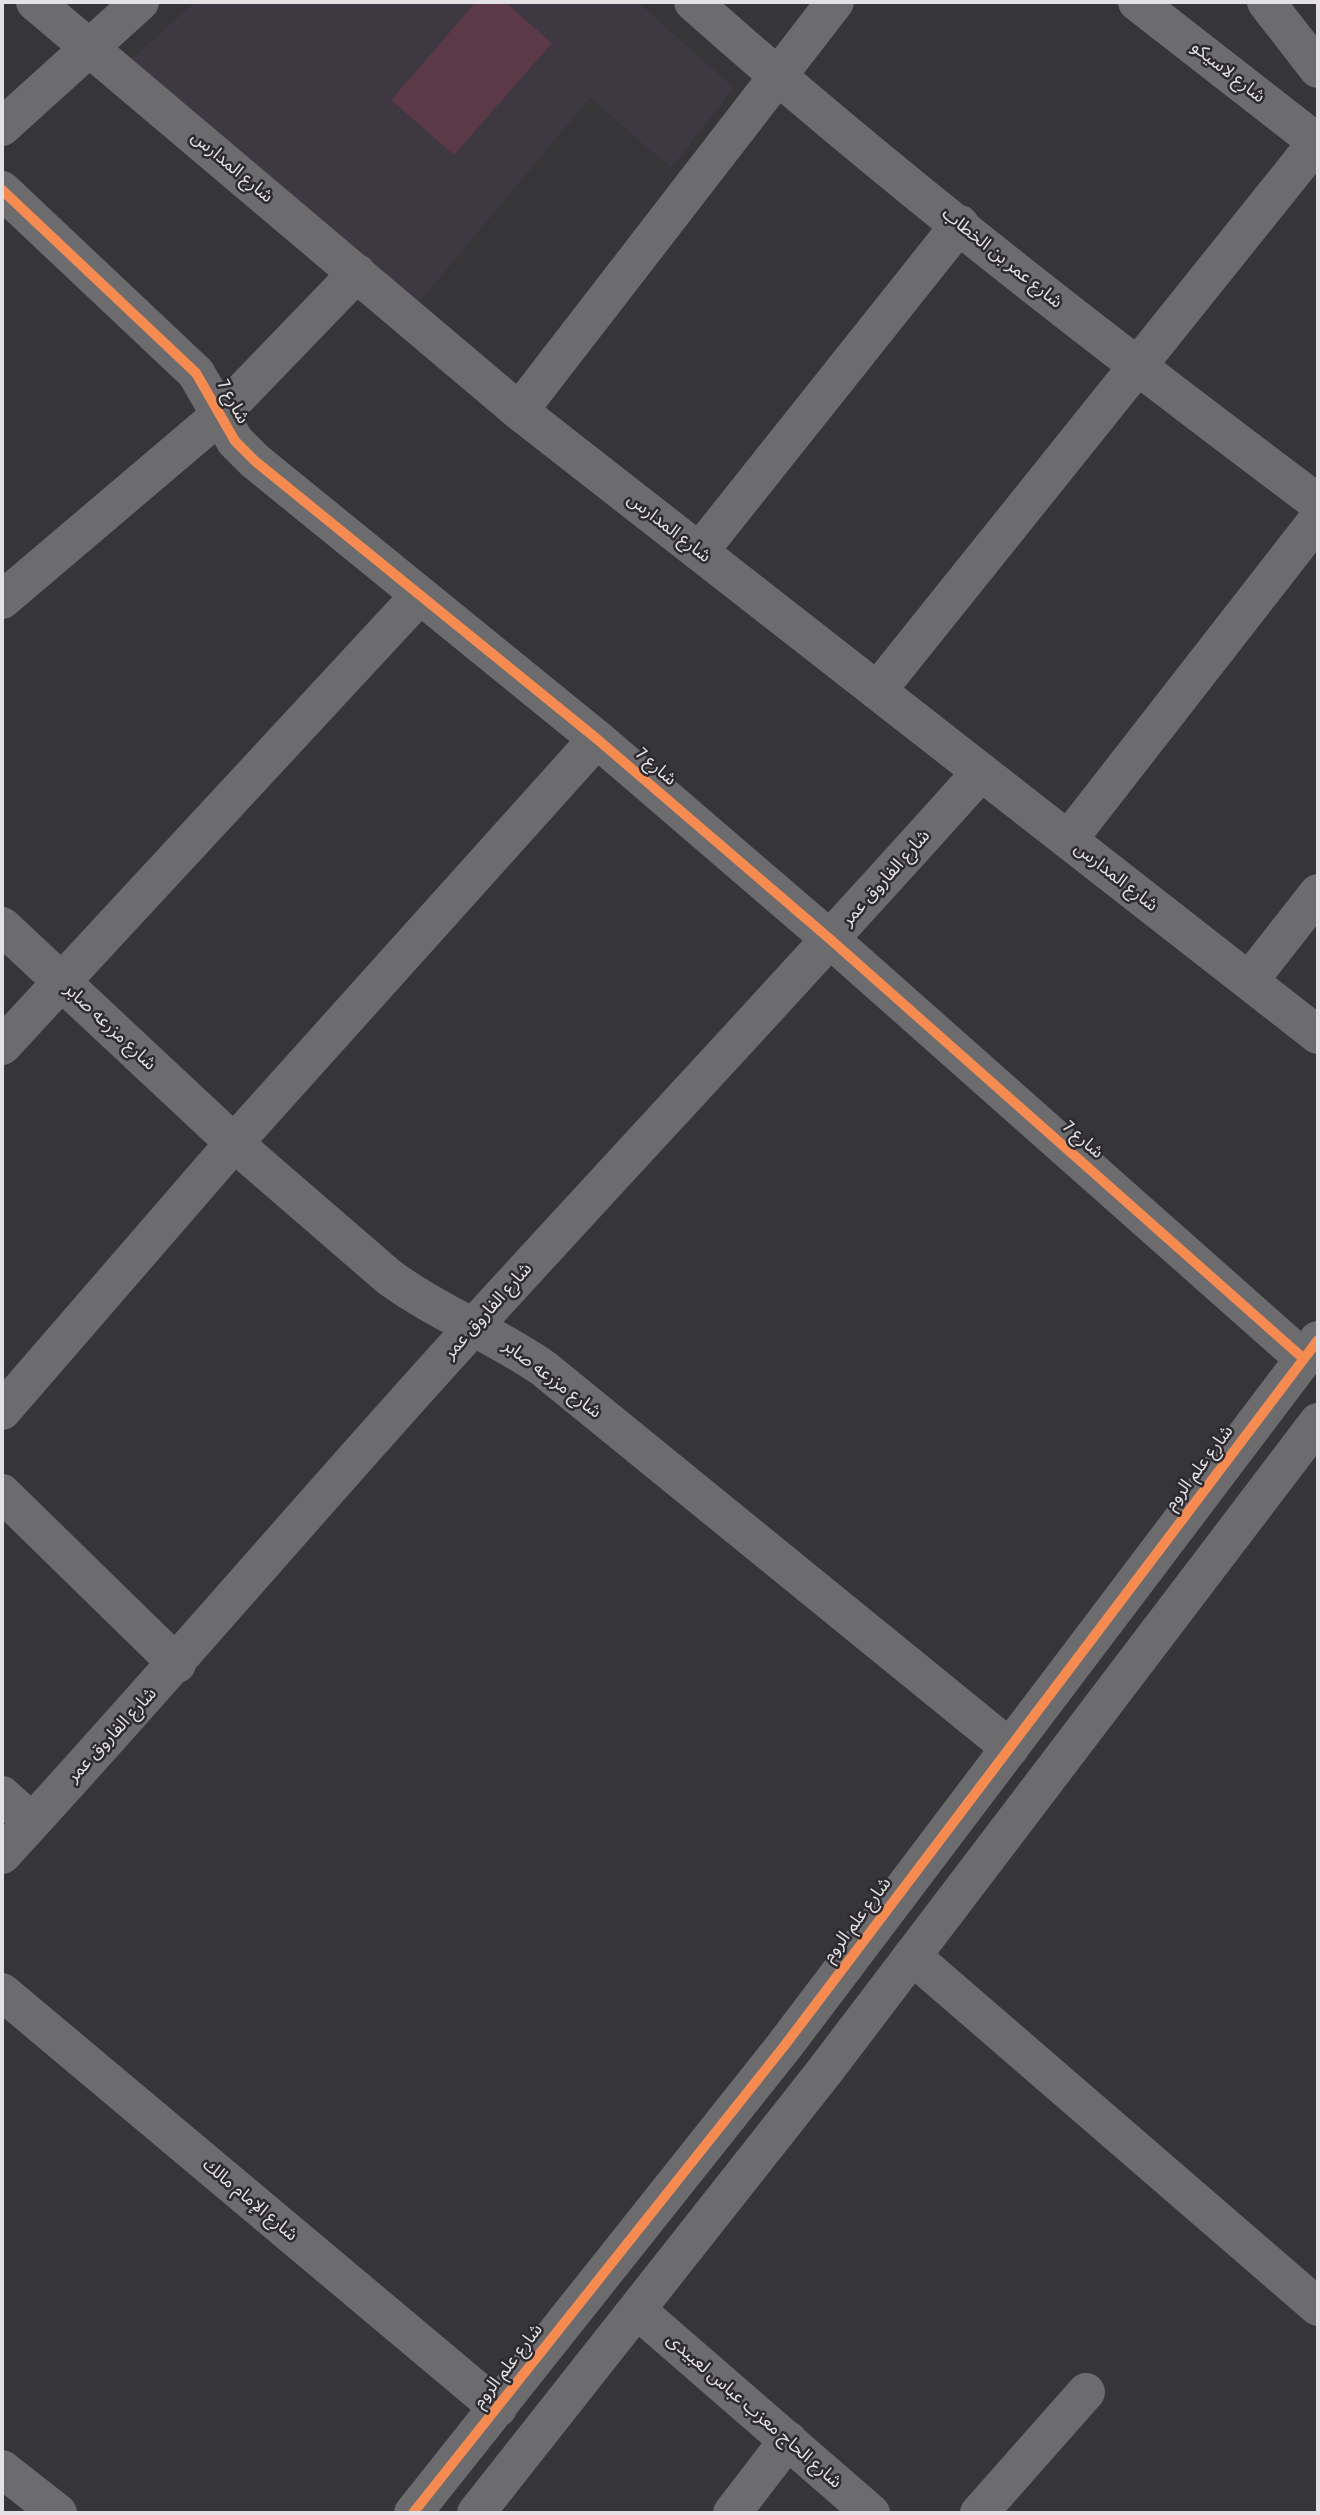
<!DOCTYPE html>
<meta charset="utf-8">
<style>
body{margin:0}
#map{position:relative;width:1320px;height:2515px;overflow:hidden;background:#363538;font-family:"Fira Sans Condensed",sans-serif}
canvas{display:block}
.frame{position:absolute;inset:0;border:4px solid #e3e1e5;pointer-events:none}
</style>
<div id="map">
<canvas width="1320" height="2515"></canvas>
<div class="frame"></div>
</div>
<script>
const ctx = document.querySelector('canvas').getContext('2d');
ctx.lineJoin = 'round';
function fillPath(path, color) {
  ctx.fillStyle = color;
  ctx.fill(path, 'evenodd');
}
function strokePath(path, color, width, dash) {
  ctx.strokeStyle = color;
  ctx.lineWidth = width;
  ctx.lineCap = dash ? 'butt' : 'round';
  ctx.setLineDash(dash || []);
  ctx.stroke(path);
}
function label(font, color, halo, rows, align = 'center') {
  ctx.font = font + ' "Fira Sans Condensed","Noto Sans Arabic",sans-serif';
  ctx.lineWidth = 5;
  ctx.setLineDash([]);
  ctx.textBaseline = 'middle';
  ctx.strokeStyle = halo;
  ctx.fillStyle = color;
  for (const [text, x, y, turn = 0] of rows) {
    ctx.save();
    ctx.translate(x, y);
    ctx.rotate((+turn || 0) * Math.PI / 180);
    ctx.textAlign = isNaN(turn) ? turn : align;
    if (halo) ctx.strokeText(text, 0, 0);
    ctx.fillText(text, 0, 0);
    ctx.restore();
  }
}
fillPath(new Path2D(`
 M 195,2 L 638,2 L 734,88 L 671,168 L 590,98 L 412,311 L 131,59 Z`), '#3d3842');
fillPath(new Path2D(`
 M 476,2 L 505,2 L 552,43 L 454,155 L 391,100 Z`), '#5b3947');
strokePath(new Path2D(`
 M 35,2 L 519,411 L 1318,1035
 M 693,2 C 892,179 1105,343 1318,503
 M 1137,2 L 1318,143
 M 1266,2 L 1318,69
 M 2,127 L 140,2
 M 2,190 L 196,373 L 235,441 L 255,461 L 597,739 L 831,940 L 1304,1359
 M 519,411 L 835,2
 M 699,552 L 960,224
 M 2,600 L 221,414 L 357,273
 M 877,691 L 1317,142
 M 1068,840 L 1318,519
 M 2,926 L 234,1143 L 389,1277 C 438,1313 494,1334 543,1368 L 1010,1748
 M 1249,981 L 1318,893
 M 2,1046 L 420,595
 M 2,1411 L 234,1143 L 597,739
 M 2,1493 L 177,1664
 M 2,1795 L 32,1822
 M 2,1855 C 163,1681 316,1499 476,1324 C 644,1140 815,958 981,772
 M 912,1956 L 1318,2307
 M 637,2310 L 871,2513
 M 2,2469 L 58,2513
 M 732,2513 L 788,2440
 M 979,2513 L 1086,2392`), '#6c6b6e', 38);
strokePath(new Path2D(`
 M 2,1992 L 498,2408
 M 413,2513 L 785,2045 L 1318,1340
 M 476,2513 L 824,2072 L 1318,1422`), '#6c6b6e', 38);
strokePath(new Path2D(`
 M 2,190 L 196,373 L 235,441 L 255,461 L 597,739 L 831,940 L 1304,1359
 M 413,2513 L 785,2045 L 1318,1340`), '#f68b52', 10);
label('18px', '#e3e1e5', '#2c2a2f', [
 ["شارع لاسيكو",1228,72,38],
 ["شارع المدارس",232,167,40],
 ["شارع عمر بن الخطاب",1002,258,39],
 ["شارع 7",233,402,61],
 ["شارع المدارس",669,528,38],
 ["شارع 7",656,767,41],
 ["شارع المدارس",1116,877,38],
 ["شارع الفاروق عمر",886,878,-48],
 ["شارع مزرعه صابر",110,1027,43],
 ["شارع 7",1083,1140,41],
 ["شارع الفاروق عمر",488,1311,-48],
 ["شارع مزرعه صابر",552,1379,37],
 ["شارع علم الروم",1199,1468,-53],
 ["شارع الفاروق عمر",112,1735,-47],
 ["شارع علم الروم",857,1920,-53],
 ["شارع الإمام مالك",250,2200,40],
 ["شارع علم الروم",508,2366,-52],
 ["شارع الحاج معزب عباس لعبيدى",754,2411,41]
]);
</script>
